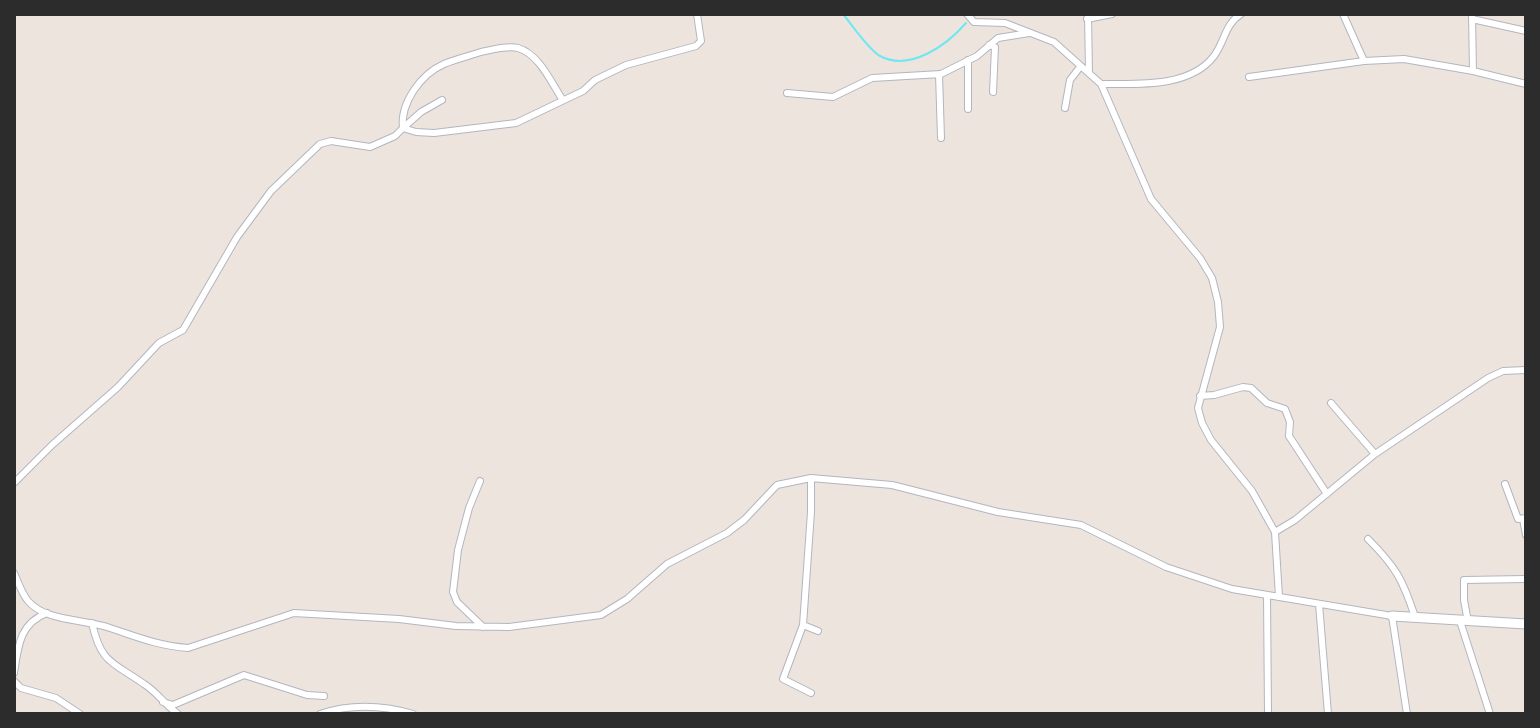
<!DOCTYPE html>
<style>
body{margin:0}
#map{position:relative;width:1540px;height:728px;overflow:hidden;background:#eee4de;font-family:Karla,sans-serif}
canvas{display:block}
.frame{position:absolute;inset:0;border:16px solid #2c2c2c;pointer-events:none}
</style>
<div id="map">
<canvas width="1540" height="728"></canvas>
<div class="frame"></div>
</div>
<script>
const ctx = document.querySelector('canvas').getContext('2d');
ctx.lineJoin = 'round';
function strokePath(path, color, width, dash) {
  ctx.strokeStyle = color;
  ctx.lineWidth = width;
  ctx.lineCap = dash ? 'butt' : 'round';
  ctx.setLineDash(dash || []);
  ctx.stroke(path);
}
strokePath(new Path2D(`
 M 843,14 C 852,25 869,50 880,56 C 910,72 947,45 966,23
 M 973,15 L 974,14`), '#6ee7f3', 2);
const street = new Path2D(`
 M 967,14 L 974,22 L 1005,23 L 1054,42 L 1101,84 C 1137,84 1190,88 1214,56 C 1225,41 1225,24 1241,14
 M 1088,14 L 1089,73
 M 1472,14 L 1473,71
 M 1087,19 L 1112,14
 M 1472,19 L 1526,31
 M 989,45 L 995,47 L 993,92
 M 968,60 L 968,109
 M 1364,61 L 1404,59 L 1473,71 L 1526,84
 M 939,74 L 941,138
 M 1249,77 L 1364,61 L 1343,14
 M 1101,84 L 1151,199 L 1200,258 L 1212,278 L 1218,302 L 1220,327 L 1198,408 L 1202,423 L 1211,440 L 1252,491 L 1275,532 L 1279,597
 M 787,93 L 833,97 L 872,78 L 941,74 L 977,56 L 998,38 L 1029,33
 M 442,100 L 421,112 L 403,128 L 416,132 L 434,133 L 516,123 L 583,91 L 595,80 L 626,65 L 696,46 L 701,41 L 697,14
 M 1065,108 L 1070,80 L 1080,67
 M 1200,396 L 1214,395 L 1243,387 L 1251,388 L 1267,403 L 1285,409 L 1290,422 L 1289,436 L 1327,494
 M 1331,403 L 1375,454
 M 480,481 L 469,508 L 458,550 L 453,592 L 457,602 L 483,627
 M 14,483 L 52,445 L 118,387 L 159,343 L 183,330 L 237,237 L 271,191 L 320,144 L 331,141 L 370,147 L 395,136 L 403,128 C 400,103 421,74 444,64 C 456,59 469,56 481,52 C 491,50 507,45 518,48 C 539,54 551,82 562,99
 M 1505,484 L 1518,519 L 1526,518
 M 1523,519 L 1526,535
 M 1275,532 L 1295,520 L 1375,454 L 1488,378 L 1503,371 L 1526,370
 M 1368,539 C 1396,567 1403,580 1415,617
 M 14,573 C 18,582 22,594 28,601 C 46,622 86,619 110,628 C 137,637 159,646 188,648 L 294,613 L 399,619 L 456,626 L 509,627 L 601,615 L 627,599 L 667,564 L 727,533 L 744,520 L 777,485 L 811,478 L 892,485 L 998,512 L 1081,525 L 1166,567 L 1232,589 L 1392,616 L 1407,714
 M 1267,595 L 1268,714
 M 1319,604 L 1328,714
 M 1460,621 L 1490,714
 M 1468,622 L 1464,600 L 1464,580 L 1526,579
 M 92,623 C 101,664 113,662 144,684 C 157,692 165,705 178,714
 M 803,625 L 818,631
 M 14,673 C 18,646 20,623 47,613
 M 14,681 L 21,688 L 56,698 L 80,714
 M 811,693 L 783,679 L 803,625 L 811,512 L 811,478
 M 163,702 L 173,705 L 244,675 L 307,695 L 324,696
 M 320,714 C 350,704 382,705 413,714`);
const secondary = new Path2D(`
 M 1392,616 L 1526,624`);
strokePath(street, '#b2b6c0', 8);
strokePath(secondary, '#b2b6c0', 11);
strokePath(street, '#fff', 6);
strokePath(secondary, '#fff', 9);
</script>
